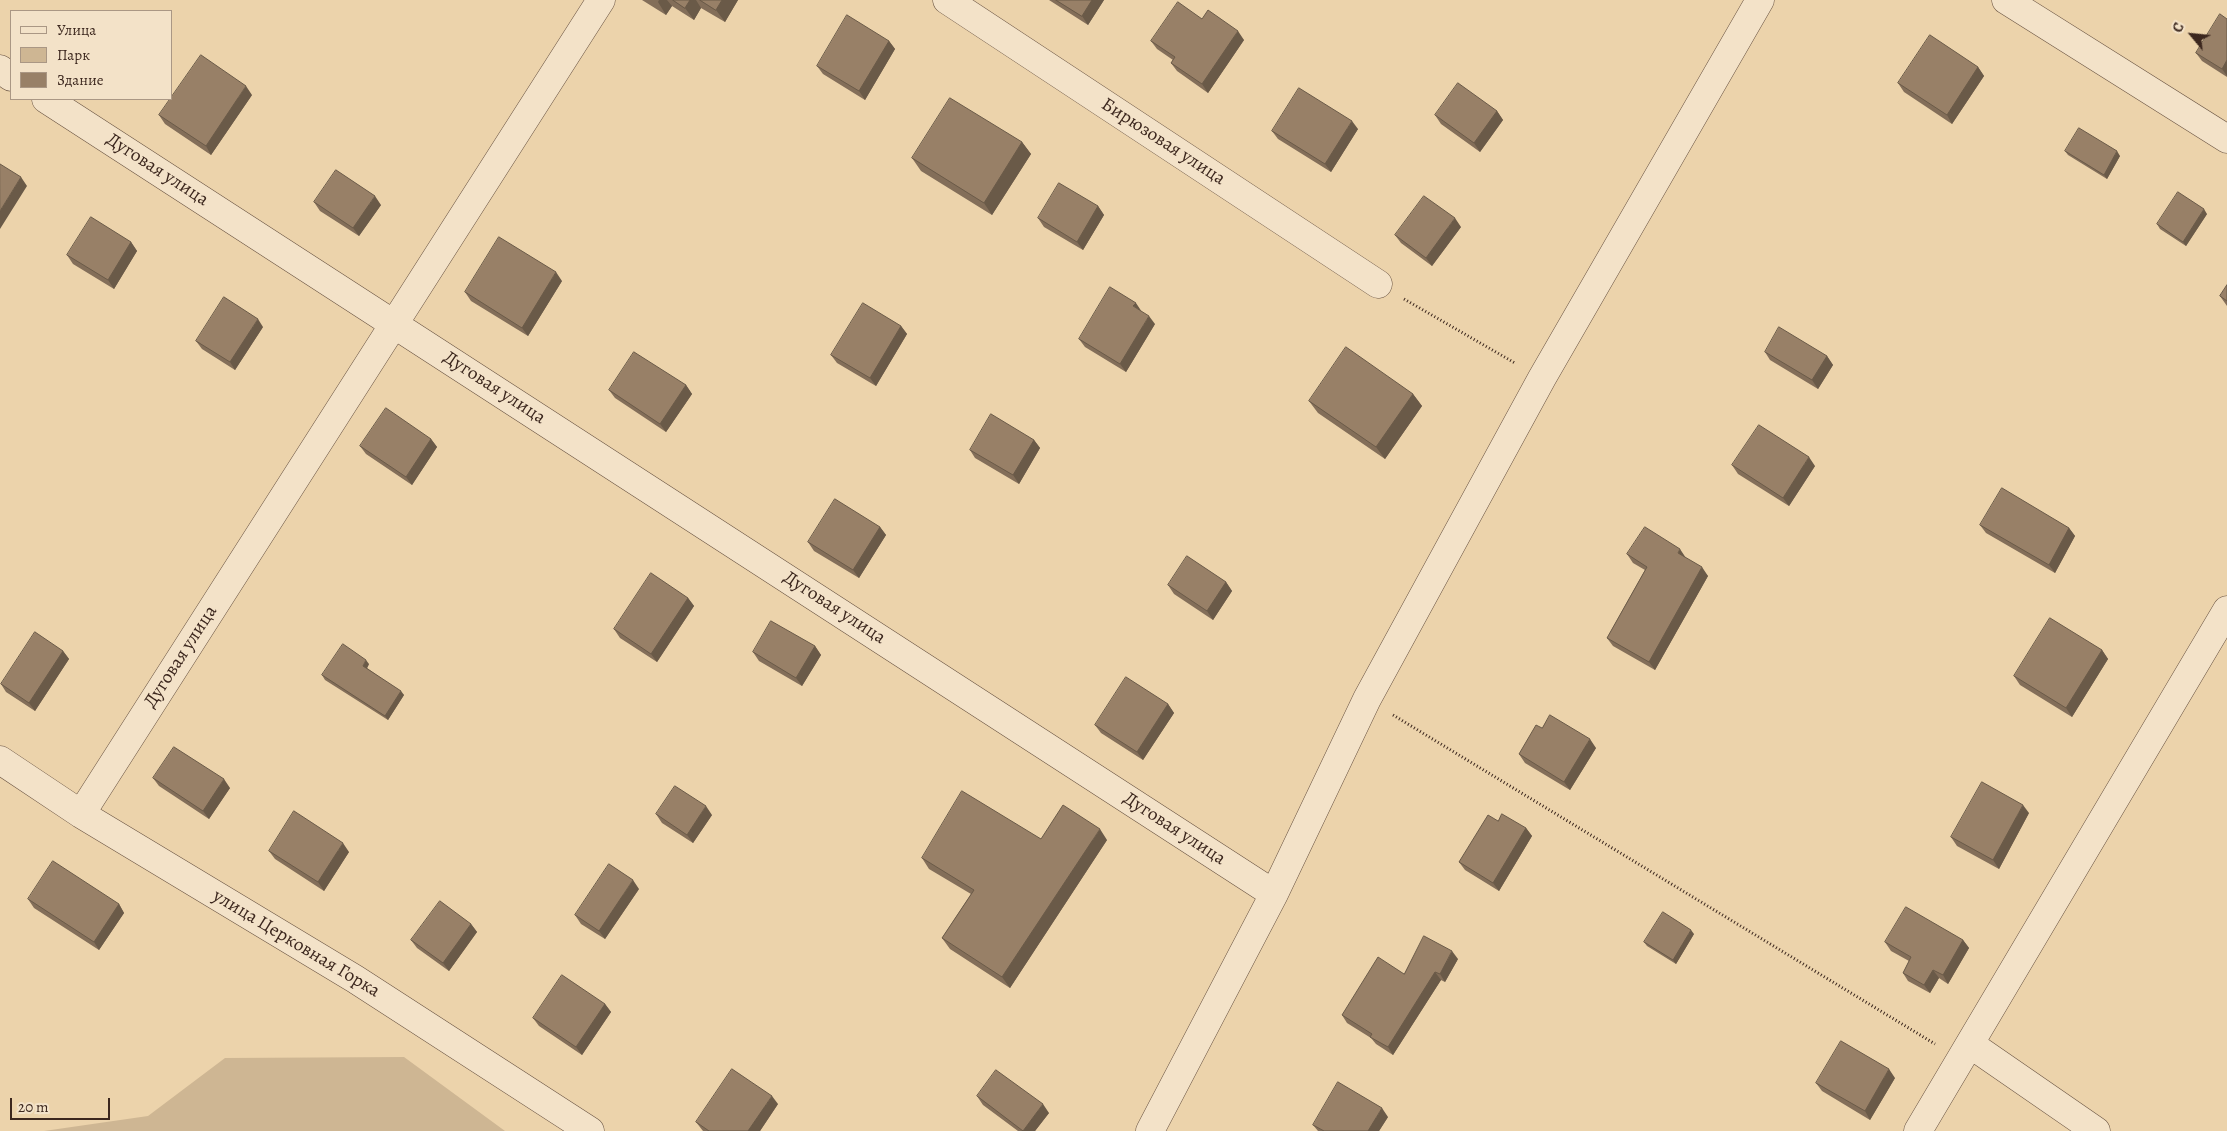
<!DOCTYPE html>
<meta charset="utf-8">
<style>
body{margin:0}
#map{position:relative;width:2227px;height:1131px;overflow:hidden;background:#ecd3ab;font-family:Alegreya,serif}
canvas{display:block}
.legend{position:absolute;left:10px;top:10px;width:162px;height:90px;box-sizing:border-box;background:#f3e2c8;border:1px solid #aa9784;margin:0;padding:6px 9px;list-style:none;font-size:15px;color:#3c271e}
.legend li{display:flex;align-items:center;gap:10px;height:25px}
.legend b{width:25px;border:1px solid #aa9784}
.north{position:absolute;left:2167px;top:10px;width:50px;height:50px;-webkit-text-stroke:4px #f3e2c8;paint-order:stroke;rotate:298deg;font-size:14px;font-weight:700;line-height:20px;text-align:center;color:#3c271e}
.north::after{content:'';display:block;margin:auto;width:18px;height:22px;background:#3c271e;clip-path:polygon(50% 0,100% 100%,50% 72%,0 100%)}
.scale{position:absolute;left:10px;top:1098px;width:100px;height:22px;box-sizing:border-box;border:2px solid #3c271e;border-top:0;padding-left:6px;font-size:15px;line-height:18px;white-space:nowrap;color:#3c271e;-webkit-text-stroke:4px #f3e2c8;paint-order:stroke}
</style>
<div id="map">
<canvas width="2227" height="1131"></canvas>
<ul class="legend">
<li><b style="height:6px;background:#f3e2c8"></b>Улица</li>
<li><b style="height:14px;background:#ceb693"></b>Парк</li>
<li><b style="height:14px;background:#988067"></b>Здание</li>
</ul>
<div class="north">С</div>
<div class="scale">20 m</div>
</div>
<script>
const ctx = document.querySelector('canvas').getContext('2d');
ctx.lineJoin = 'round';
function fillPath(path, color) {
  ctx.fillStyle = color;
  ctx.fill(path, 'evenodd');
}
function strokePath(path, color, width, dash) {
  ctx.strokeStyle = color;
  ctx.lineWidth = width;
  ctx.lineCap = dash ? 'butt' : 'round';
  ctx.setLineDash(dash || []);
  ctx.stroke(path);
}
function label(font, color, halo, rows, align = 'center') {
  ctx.font = font + ' Alegreya,serif';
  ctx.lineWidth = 4.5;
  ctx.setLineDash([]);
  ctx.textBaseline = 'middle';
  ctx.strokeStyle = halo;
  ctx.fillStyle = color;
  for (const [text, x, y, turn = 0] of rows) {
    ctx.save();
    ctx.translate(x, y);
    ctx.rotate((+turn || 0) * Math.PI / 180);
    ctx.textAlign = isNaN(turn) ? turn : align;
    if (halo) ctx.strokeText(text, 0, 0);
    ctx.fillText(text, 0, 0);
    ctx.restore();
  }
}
fillPath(new Path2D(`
 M 404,1057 L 505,1131 L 44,1131 L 148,1116 L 225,1058 Z`), '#ceb693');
const minor = new Path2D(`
 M 947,0 L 1378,284
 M 2006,0 L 2227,139
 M 0,69 L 11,77
 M 46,99 L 1274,894
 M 0,760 L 81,814 L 355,979 L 590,1131
 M 81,814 L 601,0
 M 1970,1044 L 2096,1131
 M 1150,1131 L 1274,894 L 1367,699 L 1542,378 L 1760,0
 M 1918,1131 L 2227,610`);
strokePath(minor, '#685241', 29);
strokePath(new Path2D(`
 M 1404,299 L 1515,363
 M 1393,715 L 1935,1044`), '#3c271e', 3, [1, 2.5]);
strokePath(minor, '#f3e2c8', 28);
fillPath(new Path2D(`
 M 642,0 L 738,0 L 725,22 L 701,8 L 694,20 L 672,6 L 666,15 Z
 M 1049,0 L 1104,0 L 1088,25 Z
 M 1202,19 L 1244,40 L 1208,93 L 1177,71 L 1171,63 L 1173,60 L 1157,49 L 1151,41 Z
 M 2227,19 L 2227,77 L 2202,61 L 2196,53 Z
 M 889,41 L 895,49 L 865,100 L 823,74 L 817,66 Z
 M 1978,67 L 1984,76 L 1952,124 L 1904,92 L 1898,83 Z
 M 252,95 L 211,155 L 165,124 L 159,115 Z
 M 1497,111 L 1503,120 L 1480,152 L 1441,124 L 1435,115 Z
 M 1358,129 L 1331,172 L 1278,139 L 1272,131 Z
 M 1022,142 L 1031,154 L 992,215 L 921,171 L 912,158 Z
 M 2065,151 L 2120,156 L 2107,179 L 2068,155 Z
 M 314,202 L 381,205 L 359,236 L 320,211 Z
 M 1098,206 L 1104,215 L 1083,250 L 1044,227 L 1038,218 Z
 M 2207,214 L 2186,246 L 2160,229 L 2157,224 Z
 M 1461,227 L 1432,266 L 1401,243 L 1395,235 Z
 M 131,242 L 137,251 L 114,289 L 73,264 L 67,255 Z
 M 562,281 L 528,336 L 471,301 L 465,292 Z
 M 2227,285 L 2227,306 L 2220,296 Z
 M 1155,324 L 1126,372 L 1085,347 L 1079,339 Z
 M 901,326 L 907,334 L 876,386 L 837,363 L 831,355 Z
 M 263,327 L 235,370 L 202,349 L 196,341 Z
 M 1765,352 L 1827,356 L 1833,365 L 1818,389 L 1770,360 Z
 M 686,385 L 692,394 L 666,432 L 615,398 L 609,390 Z
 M 1413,394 L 1422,406 L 1385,459 L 1318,413 L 1309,401 Z
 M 431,439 L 437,447 L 412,485 L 366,454 L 360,446 Z
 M 1034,440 L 1040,448 L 1019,484 L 975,458 L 970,450 Z
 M 1732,465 L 1815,466 L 1789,506 L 1738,474 Z
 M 1980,525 L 2069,528 L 2075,536 L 2055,573 L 1986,533 Z
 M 880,527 L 886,535 L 859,578 L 814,551 L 808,542 Z
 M 1627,554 L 1686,558 L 1708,576 L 1655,670 L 1613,646 L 1607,638 L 1645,570 L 1633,563 Z
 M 1226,582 L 1232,591 L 1213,620 L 1174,594 L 1168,585 Z
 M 688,598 L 694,606 L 657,662 L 620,638 L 614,629 Z
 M 815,646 L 821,655 L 802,686 L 759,661 L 753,652 Z
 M 2102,650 L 2108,659 L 2072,717 L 2020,685 L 2014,676 Z
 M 63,651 L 69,659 L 35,711 L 6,692 L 1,684 Z
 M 369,664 L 367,668 L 404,695 L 388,720 L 325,680 L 322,675 Z
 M 1168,704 L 1174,713 L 1143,760 L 1101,733 L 1095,725 Z
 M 1542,728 L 1596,748 L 1570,790 L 1525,763 L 1519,754 Z
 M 153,778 L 230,788 L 209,819 L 159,786 Z
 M 2029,813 L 1999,869 L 1957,846 L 1951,837 Z
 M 656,814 L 712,815 L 693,843 L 662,823 Z
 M 1498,821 L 1526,828 L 1532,836 L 1499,891 L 1465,870 L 1459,862 Z
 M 1041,839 L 1107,840 L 1010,988 L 950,949 L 942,938 L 971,894 L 929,869 L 922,858 Z
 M 269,851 L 349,852 L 324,891 L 275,859 Z
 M 639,889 L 605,939 L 581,924 L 575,915 Z
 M 28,899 L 119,904 L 124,913 L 99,950 L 34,908 Z
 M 471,924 L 477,932 L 449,971 L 417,948 L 411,940 Z
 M 1694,934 L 1676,964 L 1647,946 L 1644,942 Z
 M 1963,940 L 1969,948 L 1948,984 L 1939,978 L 1930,993 L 1908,981 L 1903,973 L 1909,961 L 1891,951 L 1885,942 Z
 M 1458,959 L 1445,982 L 1441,980 L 1393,1055 L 1376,1044 L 1371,1038 L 1347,1023 L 1342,1015 L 1404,974 Z
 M 605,1004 L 611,1012 L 582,1055 L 539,1026 L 533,1018 Z
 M 1895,1078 L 1870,1120 L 1822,1091 L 1816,1083 Z
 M 977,1096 L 1049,1113 L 1035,1131 L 1018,1131 L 983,1105 Z
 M 778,1104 L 760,1131 L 703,1131 L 696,1122 Z
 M 1388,1117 L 1379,1131 L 1318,1131 L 1313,1125 Z`), '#836e59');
fillPath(new Path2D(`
 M 659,0 L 667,0 L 672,6 L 666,15 L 658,2 Z
 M 690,0 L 696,0 L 701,8 L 694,20 L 685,8 Z
 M 722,0 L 738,0 L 725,22 L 716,10 Z
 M 1092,0 L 1104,0 L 1088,25 L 1082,16 Z
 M 1238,31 L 1244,40 L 1208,93 L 1202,84 Z
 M 889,41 L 895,49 L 865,100 L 859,91 Z
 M 2227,60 L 2227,76 L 2222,69 Z
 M 1978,67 L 1984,76 L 1952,124 L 1947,115 Z
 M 246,86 L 252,95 L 211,155 L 206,146 Z
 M 1497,111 L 1503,120 L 1480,152 L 1474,143 Z
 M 1352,121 L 1358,129 L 1331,172 L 1325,164 Z
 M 1022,142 L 1031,154 L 992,215 L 984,203 Z
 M 2117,151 L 2120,156 L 2107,179 L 2104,175 Z
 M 21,177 L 27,186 L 0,229 L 0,211 Z
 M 375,196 L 381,205 L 359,236 L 353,228 Z
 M 1098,206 L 1104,215 L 1083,250 L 1077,242 Z
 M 2204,209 L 2207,214 L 2186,246 L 2183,242 Z
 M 1455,218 L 1461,227 L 1432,266 L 1426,258 Z
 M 131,242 L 137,251 L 114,289 L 108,280 Z
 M 556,272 L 562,281 L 528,336 L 522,328 Z
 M 1136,303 L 1142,312 L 1133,306 Z
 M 1149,316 L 1155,324 L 1126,372 L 1120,364 Z
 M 258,319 L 263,327 L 235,370 L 230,362 Z
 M 901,326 L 907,334 L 876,386 L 870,378 Z
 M 1827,356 L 1833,365 L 1818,389 L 1812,380 Z
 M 686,385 L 692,394 L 666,432 L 660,424 Z
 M 1413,394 L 1422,406 L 1385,459 L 1376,447 Z
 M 431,439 L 437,447 L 412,485 L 406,477 Z
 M 1034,440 L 1040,448 L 1019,484 L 1013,475 Z
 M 1809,457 L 1815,466 L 1789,506 L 1783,498 Z
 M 880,527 L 886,535 L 859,578 L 853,570 Z
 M 2069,528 L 2075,536 L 2055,573 L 2049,565 Z
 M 1680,549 L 1686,558 L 1684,561 L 1678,553 Z
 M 1702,567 L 1708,576 L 1655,670 L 1649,662 Z
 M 1226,582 L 1232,591 L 1213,620 L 1207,611 Z
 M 688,598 L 694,606 L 657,662 L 651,654 Z
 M 815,646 L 821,655 L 802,686 L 796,678 Z
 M 2102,650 L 2108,659 L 2072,717 L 2066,708 Z
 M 63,651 L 69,659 L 35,711 L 29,703 Z
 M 366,660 L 369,664 L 366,670 L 363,666 Z
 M 401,691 L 404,695 L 388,720 L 385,716 Z
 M 1168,704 L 1174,713 L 1143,760 L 1137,752 Z
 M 1590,739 L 1596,748 L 1570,790 L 1564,782 Z
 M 224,779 L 230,788 L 209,819 L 203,811 Z
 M 2023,805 L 2029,813 L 1999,869 L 1993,860 Z
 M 706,806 L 712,815 L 693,843 L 687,835 Z
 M 1526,828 L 1532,836 L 1499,891 L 1493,883 Z
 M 1100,829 L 1107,840 L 1010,988 L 1002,977 Z
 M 343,843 L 349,852 L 324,891 L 318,882 Z
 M 633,880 L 639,889 L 605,939 L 599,931 Z
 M 119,904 L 124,913 L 99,950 L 94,942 Z
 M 471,924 L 477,932 L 449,971 L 443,963 Z
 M 1691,930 L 1694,934 L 1676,964 L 1673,960 Z
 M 1963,940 L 1969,948 L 1948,984 L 1943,975 Z
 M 1452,951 L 1458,959 L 1445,982 L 1440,974 Z
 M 1933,970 L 1939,978 L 1930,993 L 1924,985 Z
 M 1435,972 L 1441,980 L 1393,1055 L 1388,1047 Z
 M 605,1004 L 611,1012 L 582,1055 L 576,1047 Z
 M 1889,1069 L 1895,1078 L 1870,1120 L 1865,1111 Z
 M 772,1096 L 778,1104 L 760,1131 L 748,1131 Z
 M 1043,1104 L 1049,1113 L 1035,1131 L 1023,1131 Z
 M 1382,1108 L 1388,1117 L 1379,1131 L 1368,1131 Z`), '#6a5a48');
const building = new Path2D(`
 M 673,0 L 690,0 L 685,8 Z
 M 700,0 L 722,0 L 716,10 Z
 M 1056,0 L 1092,0 L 1082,16 Z
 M 1178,2 L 1202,19 L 1208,10 L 1238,31 L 1202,84 L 1171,63 L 1175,57 L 1151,41 Z
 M 2220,14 L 2227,19 L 2227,60 L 2222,69 L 2196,53 Z
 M 847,15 L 889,41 L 859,91 L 817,66 Z
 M 1930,35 L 1978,67 L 1947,115 L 1898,83 Z
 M 201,55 L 246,86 L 206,146 L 159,115 Z
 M 1458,83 L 1497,111 L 1474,143 L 1435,115 Z
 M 1299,88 L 1352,121 L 1325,164 L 1272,131 Z
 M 950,98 L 1022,142 L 984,203 L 912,158 Z
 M 2079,128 L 2117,151 L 2104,175 L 2065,151 Z
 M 0,164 L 21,177 L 0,211 Z
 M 336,170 L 375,196 L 353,228 L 314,202 Z
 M 1059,183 L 1098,206 L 1077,242 L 1038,218 Z
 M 2178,192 L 2204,209 L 2183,242 L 2157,224 Z
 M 1424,196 L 1455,218 L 1426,258 L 1395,235 Z
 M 91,217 L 131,242 L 108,280 L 67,255 Z
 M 499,237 L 556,272 L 522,328 L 465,292 Z
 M 2227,285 L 2227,301 L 2220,296 Z
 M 1110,287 L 1136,303 L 1133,306 L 1149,316 L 1120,364 L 1079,339 Z
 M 224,297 L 258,319 L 230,362 L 196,341 Z
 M 863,303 L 901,326 L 870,378 L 831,355 Z
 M 1779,327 L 1827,356 L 1812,380 L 1765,352 Z
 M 1346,347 L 1413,394 L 1376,447 L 1309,401 Z
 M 634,352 L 686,385 L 660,424 L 609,390 Z
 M 386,408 L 431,439 L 406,477 L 360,446 Z
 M 991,414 L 1034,440 L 1013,475 L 970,450 Z
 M 1759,425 L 1809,457 L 1783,498 L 1732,465 Z
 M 2002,488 L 2069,528 L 2049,565 L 1980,525 Z
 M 835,499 L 880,527 L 853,570 L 808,542 Z
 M 1645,527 L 1680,549 L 1678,553 L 1702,567 L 1649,662 L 1607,638 L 1647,567 L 1627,554 Z
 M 1187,556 L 1226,582 L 1207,611 L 1168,585 Z
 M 651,573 L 688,598 L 651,654 L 614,629 Z
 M 2050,618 L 2102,650 L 2066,708 L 2014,676 Z
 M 771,621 L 815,646 L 796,678 L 753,652 Z
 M 35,632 L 63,651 L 29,703 L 1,684 Z
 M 343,644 L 366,660 L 363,666 L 401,691 L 385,716 L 322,675 Z
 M 1126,677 L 1168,704 L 1137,752 L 1095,725 Z
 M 1550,715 L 1590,739 L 1564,782 L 1519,754 L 1536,725 L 1542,728 Z
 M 174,747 L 224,779 L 203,811 L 153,778 Z
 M 1982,782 L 2023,805 L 1993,860 L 1951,837 Z
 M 675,786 L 706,806 L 687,835 L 656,814 Z
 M 962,791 L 1041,839 L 1063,805 L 1100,829 L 1002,977 L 942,938 L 974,890 L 922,858 Z
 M 294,811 L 343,843 L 318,882 L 269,851 Z
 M 1502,814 L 1526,828 L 1493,883 L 1459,862 L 1488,815 L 1498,821 Z
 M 53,861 L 119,904 L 94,942 L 28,899 Z
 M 609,864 L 633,880 L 599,931 L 575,915 Z
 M 440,901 L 471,924 L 443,963 L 411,940 Z
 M 1906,907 L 1963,940 L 1943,975 L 1933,970 L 1924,985 L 1903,973 L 1911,957 L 1885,942 Z
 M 1663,912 L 1691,930 L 1673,960 L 1644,942 Z
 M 1424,936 L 1452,951 L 1440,974 L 1435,972 L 1388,1047 L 1370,1037 L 1372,1034 L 1342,1015 L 1378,957 L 1404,974 Z
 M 562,975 L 605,1004 L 576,1047 L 533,1018 Z
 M 1841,1041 L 1889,1069 L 1865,1111 L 1816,1083 Z
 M 732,1069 L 772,1096 L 748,1131 L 709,1131 L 696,1122 Z
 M 996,1070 L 1043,1104 L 1023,1131 L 977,1096 Z
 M 1338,1082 L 1382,1108 L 1368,1131 L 1324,1131 L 1313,1125 Z`);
fillPath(building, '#988067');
strokePath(building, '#6a5a48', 1);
label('19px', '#3c271e', '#f3e2c8', [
 ["Бирюзовая улица",1163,142,33],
 ["Дуговая улица",157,170,33],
 ["Дуговая улица",494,388,33],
 ["Дуговая улица",834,608,33],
 ["Дуговая улица",181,657,-57],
 ["Дуговая улица",1174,829,33],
 ["улица Церковная Горка",296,944,31]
]);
</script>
